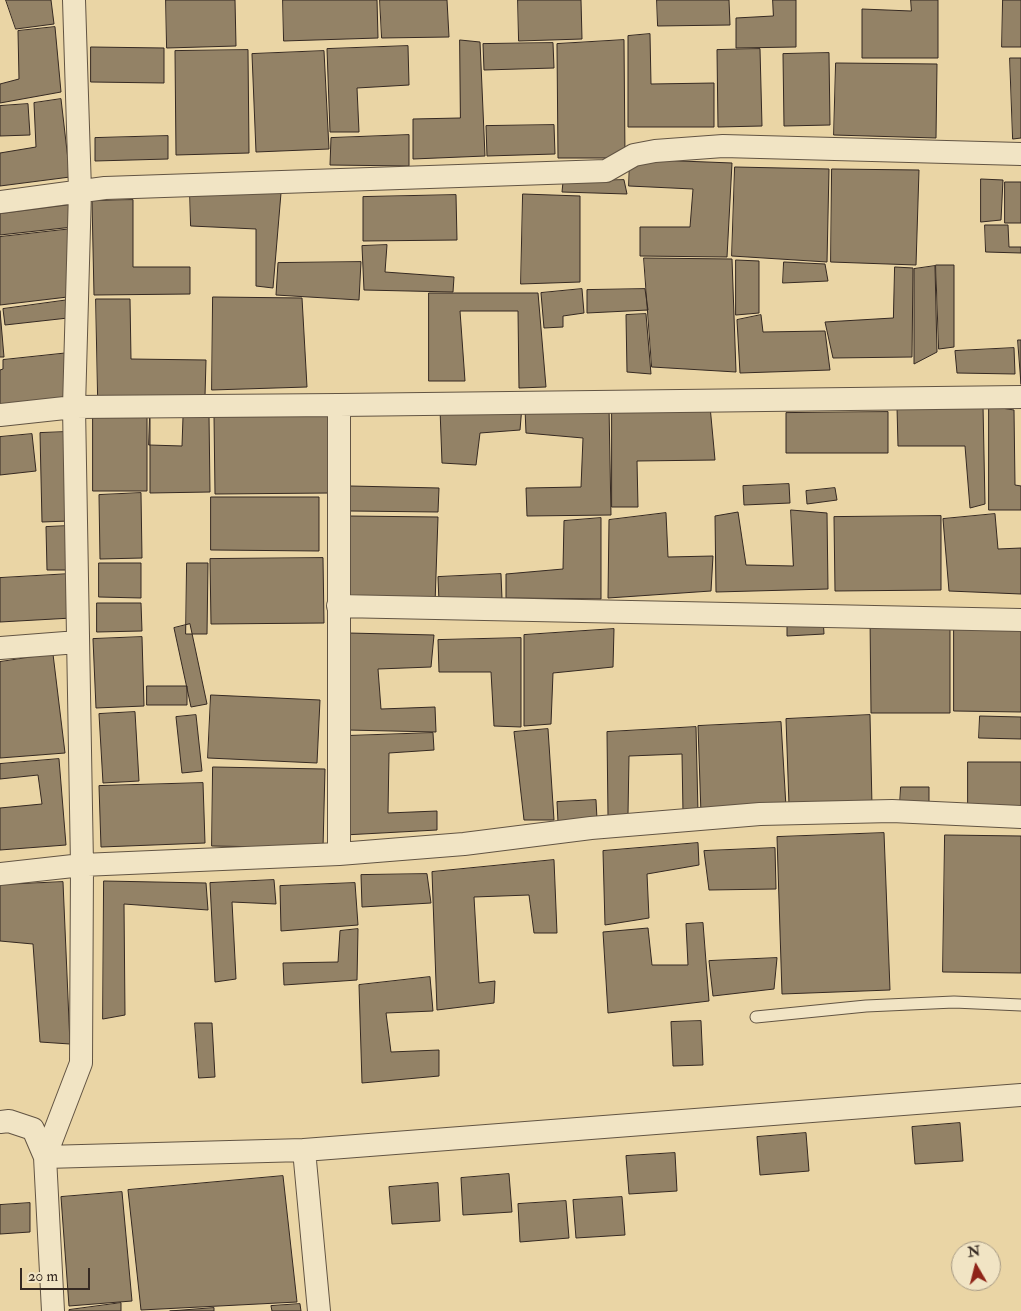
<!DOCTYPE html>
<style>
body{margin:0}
#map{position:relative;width:1021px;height:1311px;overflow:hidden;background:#ead5a5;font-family:"IM FELL Double Pica",serif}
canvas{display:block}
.north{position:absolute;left:951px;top:1241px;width:50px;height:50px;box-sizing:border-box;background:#f1e4c4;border:1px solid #a69983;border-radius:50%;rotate:352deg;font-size:14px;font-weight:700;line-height:20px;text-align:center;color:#352922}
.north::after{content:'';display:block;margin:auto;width:18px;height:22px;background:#8f2418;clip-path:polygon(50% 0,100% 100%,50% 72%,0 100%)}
.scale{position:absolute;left:20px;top:1268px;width:70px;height:22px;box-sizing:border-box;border:2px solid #352922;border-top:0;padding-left:6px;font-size:15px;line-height:18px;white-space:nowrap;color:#352922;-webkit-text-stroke:4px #f1e4c4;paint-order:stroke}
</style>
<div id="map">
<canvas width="1021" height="1311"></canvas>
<div class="north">N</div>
<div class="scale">20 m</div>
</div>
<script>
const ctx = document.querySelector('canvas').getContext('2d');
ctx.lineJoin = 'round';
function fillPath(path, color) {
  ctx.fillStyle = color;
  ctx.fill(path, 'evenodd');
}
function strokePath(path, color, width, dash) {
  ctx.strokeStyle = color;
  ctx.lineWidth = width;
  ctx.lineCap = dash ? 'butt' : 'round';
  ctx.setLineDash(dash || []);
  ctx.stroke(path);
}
const building = new Path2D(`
 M 6,0 L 51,0 L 54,24 L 16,29 Z
 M 166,0 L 235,0 L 236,46 L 167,48 Z
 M 283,0 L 377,0 L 378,38 L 284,41 Z
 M 380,0 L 447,0 L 449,37 L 382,38 Z
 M 518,0 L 581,0 L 582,39 L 519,41 Z
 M 657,0 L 729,0 L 730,25 L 658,26 Z
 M 773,0 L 796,0 L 796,47 L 736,48 L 736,18 L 773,16 Z
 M 911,0 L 938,0 L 938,58 L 862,58 L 862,9 L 911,11 Z
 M 1003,0 L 1021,0 L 1021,47 L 1002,47 Z
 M 55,27 L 61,92 L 0,103 L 0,84 L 19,79 L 18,31 Z
 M 650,34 L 651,84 L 714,83 L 714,127 L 628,127 L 628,36 Z
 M 460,40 L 480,42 L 485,156 L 413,159 L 413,119 L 460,118 Z
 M 624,40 L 625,158 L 558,158 L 557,44 Z
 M 553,43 L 554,68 L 484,70 L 483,44 Z
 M 408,46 L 409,85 L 357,88 L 359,132 L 330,132 L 327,49 Z
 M 91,47 L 164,48 L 164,83 L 91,82 Z
 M 760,49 L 762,126 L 718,127 L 717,50 Z
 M 248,50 L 249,153 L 176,155 L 175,51 Z
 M 324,51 L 329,149 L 256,152 L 252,54 Z
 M 829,53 L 830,125 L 784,126 L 783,54 Z
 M 1010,58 L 1021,58 L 1021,138 L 1013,139 Z
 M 836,63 L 937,64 L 936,138 L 834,135 Z
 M 61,99 L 70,177 L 0,186 L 0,153 L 36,147 L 34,103 Z
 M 28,104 L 30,135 L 0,136 L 0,106 Z
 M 554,125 L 555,154 L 487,156 L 486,126 Z
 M 409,135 L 409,166 L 330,165 L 331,138 Z
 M 168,136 L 168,159 L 95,161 L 95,138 Z
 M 630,159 L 732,163 L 727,257 L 640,256 L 640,227 L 690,227 L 693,189 L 629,186 Z
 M 735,167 L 829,169 L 827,262 L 732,256 Z
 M 832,169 L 919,170 L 916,265 L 831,262 Z
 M 981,179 L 1003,180 L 1001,220 L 981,222 Z
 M 624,180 L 627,194 L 562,192 L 563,182 Z
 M 1005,182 L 1021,182 L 1021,223 L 1005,223 Z
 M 190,192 L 281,193 L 273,288 L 256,286 L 256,229 L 191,226 Z
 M 523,194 L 580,196 L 580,282 L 521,284 Z
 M 456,195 L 457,240 L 363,241 L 363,197 Z
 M 133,200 L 133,267 L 190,267 L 190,294 L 94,295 L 92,201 Z
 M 70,205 L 73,227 L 0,235 L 0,214 Z
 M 985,225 L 1008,225 L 1009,247 L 1021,247 L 1021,253 L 986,252 Z
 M 72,229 L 76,296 L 0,305 L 0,237 Z
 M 387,245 L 385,272 L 454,277 L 453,292 L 364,290 L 362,246 Z
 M 644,258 L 732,259 L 736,372 L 652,367 Z
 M 736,260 L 759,261 L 759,313 L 736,315 Z
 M 361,262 L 359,300 L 276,295 L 278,263 Z
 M 784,262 L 825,264 L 828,281 L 783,283 Z
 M 936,265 L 954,265 L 954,347 L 939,349 Z
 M 935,266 L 937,352 L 914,364 L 914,269 Z
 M 895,267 L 913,268 L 912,357 L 833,358 L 825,322 L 893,318 Z
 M 582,289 L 584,313 L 563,316 L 563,327 L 544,328 L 541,293 Z
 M 645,289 L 648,310 L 587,313 L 587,290 Z
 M 429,293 L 538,293 L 546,387 L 519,388 L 518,311 L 460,311 L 465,381 L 429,381 Z
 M 213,297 L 302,298 L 307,387 L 212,390 Z
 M 76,299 L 77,317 L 5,325 L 3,309 Z
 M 96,299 L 130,299 L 131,359 L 206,360 L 205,396 L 98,396 Z
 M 0,311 L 4,357 L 0,357 Z
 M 646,314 L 651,374 L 627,372 L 626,315 Z
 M 761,315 L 763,332 L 825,331 L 830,370 L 740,373 L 737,320 Z
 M 1018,340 L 1021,340 L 1021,384 Z
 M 1014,348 L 1015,374 L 957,373 L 955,351 Z
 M 69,353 L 73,396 L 0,405 L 0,370 L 3,369 L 3,360 Z
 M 983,405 L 985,504 L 970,508 L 965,446 L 898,446 L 897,407 Z
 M 522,406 L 520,430 L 480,433 L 476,465 L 442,463 L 440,409 Z
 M 612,406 L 710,406 L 715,460 L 637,461 L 638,507 L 612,507 Z
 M 989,406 L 1014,410 L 1015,485 L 1021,486 L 1021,510 L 989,510 Z
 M 609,407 L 611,515 L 527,516 L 526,488 L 581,487 L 583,438 L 526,433 L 525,408 Z
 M 328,412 L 330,493 L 215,494 L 214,415 Z
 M 888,412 L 888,453 L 786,453 L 786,413 Z
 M 209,414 L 210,492 L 150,493 L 150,415 Z
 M 93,415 L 147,415 L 147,491 L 93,491 Z
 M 150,416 L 183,417 L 182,446 L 149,445 Z
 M 66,432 L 69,521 L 42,522 L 40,433 Z
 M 32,434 L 36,471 L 0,475 L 0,437 Z
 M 789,484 L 790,503 L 744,505 L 743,486 Z
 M 350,486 L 439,488 L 438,512 L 350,511 Z
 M 835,488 L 837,500 L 807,504 L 806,491 Z
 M 141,493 L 142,558 L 100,559 L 99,495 Z
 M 211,497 L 319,497 L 319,551 L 211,550 Z
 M 791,510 L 827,513 L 828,589 L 716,592 L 715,516 L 738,512 L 746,565 L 793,566 Z
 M 666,513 L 668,557 L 713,556 L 711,591 L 608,598 L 609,520 Z
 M 995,514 L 998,549 L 1021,548 L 1021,594 L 949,591 L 943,519 Z
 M 348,516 L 438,517 L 435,604 L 348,600 Z
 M 941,516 L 941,590 L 835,591 L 834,517 Z
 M 601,518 L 601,599 L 506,598 L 506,574 L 563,569 L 564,521 Z
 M 69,526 L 70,570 L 47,570 L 46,527 Z
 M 323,558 L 324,623 L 211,624 L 210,559 Z
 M 99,563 L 141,563 L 141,598 L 99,597 Z
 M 187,563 L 208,563 L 207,634 L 186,634 Z
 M 70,574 L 72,618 L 0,622 L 0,578 Z
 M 501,574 L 502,599 L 439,602 L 438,577 Z
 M 97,603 L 141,603 L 142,631 L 97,632 Z
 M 950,615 L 950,713 L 871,713 L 870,616 Z
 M 823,617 L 824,634 L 787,636 L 787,619 Z
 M 954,618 L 1021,619 L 1021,712 L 954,711 Z
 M 190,624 L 207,704 L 191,707 L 174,628 Z
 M 614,629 L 613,667 L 553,673 L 551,724 L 524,726 L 524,635 Z
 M 348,633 L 434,635 L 431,667 L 378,669 L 381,709 L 435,707 L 436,732 L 347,730 Z
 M 142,637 L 144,706 L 96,708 L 93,639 Z
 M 521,638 L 521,727 L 494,726 L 491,672 L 439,672 L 438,640 Z
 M 53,654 L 65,753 L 0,758 L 0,662 Z
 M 147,686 L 187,686 L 187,705 L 147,705 Z
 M 211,695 L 320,700 L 317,763 L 208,758 Z
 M 135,712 L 139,781 L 103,783 L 99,714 Z
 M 196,715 L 202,771 L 182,773 L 176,717 Z
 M 870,715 L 872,806 L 789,805 L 786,719 Z
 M 980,716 L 1021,717 L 1021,739 L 979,738 Z
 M 781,722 L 786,807 L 701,814 L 698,726 Z
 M 696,727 L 698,813 L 683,813 L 682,754 L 629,756 L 628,814 L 608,816 L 607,732 Z
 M 548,729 L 554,820 L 524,820 L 514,732 Z
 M 433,733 L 434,750 L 389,753 L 388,813 L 437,811 L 437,830 L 344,835 L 346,736 Z
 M 59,759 L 66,845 L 0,850 L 0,808 L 42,804 L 38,775 L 0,779 L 0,764 Z
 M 968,762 L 1021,762 L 1021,806 L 968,806 Z
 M 213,767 L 325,769 L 323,848 L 212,846 Z
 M 203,783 L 205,843 L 101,847 L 99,786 Z
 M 901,787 L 929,787 L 929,804 L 900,804 Z
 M 596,800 L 597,819 L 558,822 L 557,802 Z
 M 884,833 L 890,990 L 782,994 L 777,837 Z
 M 945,835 L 1021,836 L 1021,973 L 943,972 Z
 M 698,843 L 699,865 L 647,874 L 649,918 L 605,925 L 603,851 Z
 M 775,848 L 776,889 L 709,890 L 704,851 Z
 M 554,860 L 557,933 L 534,933 L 529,895 L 474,897 L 479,983 L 495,981 L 494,1003 L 437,1010 L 432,872 Z
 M 427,874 L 431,903 L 362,907 L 361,875 Z
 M 274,880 L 276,904 L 232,902 L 236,979 L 215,982 L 210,883 Z
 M 104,881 L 206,883 L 208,910 L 124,904 L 125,1015 L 103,1019 Z
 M 63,882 L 70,1044 L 40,1042 L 33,944 L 0,941 L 0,885 Z
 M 355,883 L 358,925 L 281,931 L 280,886 Z
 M 703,923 L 709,1001 L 608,1013 L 603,932 L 648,928 L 652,965 L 688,965 L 686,924 Z
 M 358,929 L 357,980 L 284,985 L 283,963 L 338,962 L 340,931 Z
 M 777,958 L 774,989 L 713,996 L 709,961 Z
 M 430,977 L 433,1011 L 386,1013 L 391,1052 L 439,1050 L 439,1076 L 362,1083 L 359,985 Z
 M 701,1021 L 703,1065 L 673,1066 L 671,1022 Z
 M 195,1023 L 212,1023 L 215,1077 L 199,1078 Z
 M 960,1123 L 963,1161 L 915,1164 L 912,1127 Z
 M 806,1133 L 809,1171 L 760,1175 L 757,1137 Z
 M 675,1153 L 677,1191 L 629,1194 L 626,1156 Z
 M 509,1174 L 512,1212 L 463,1215 L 461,1178 Z
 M 283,1176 L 297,1302 L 141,1310 L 128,1190 Z
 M 438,1183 L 440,1221 L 392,1224 L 389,1187 Z
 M 122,1192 L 132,1301 L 69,1306 L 61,1197 Z
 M 622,1197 L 625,1235 L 576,1238 L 573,1200 Z
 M 566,1201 L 569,1238 L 520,1242 L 518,1204 Z
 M 30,1203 L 30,1232 L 0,1234 L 0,1205 Z
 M 121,1303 L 121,1311 L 69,1311 L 69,1310 Z
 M 300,1304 L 301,1311 L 272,1311 L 271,1306 Z
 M 214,1308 L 214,1311 L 170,1311 Z`);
fillPath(building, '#938266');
strokePath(building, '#352922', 1);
const lane = new Path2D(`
 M 756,1017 L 866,1006 L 954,1002 L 1021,1005`);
const street = new Path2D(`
 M 0,202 L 105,188 L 606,171 L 634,155 L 655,151 L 723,146 L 1021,154
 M 0,415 L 74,407 L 339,405 L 1021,397
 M 338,606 L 1021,620
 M 0,648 L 78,642
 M 339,854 L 339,405
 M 0,874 L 82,865 L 339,854 L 464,844 L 591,828 L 760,814 L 892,811 L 1021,817
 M 0,1122 L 9,1121 L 33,1129 L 45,1157 L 304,1150 L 1021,1095
 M 304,1150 L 319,1311
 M 53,1311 L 45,1157 L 81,1063 L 82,865 L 74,407 L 80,191 L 74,0`);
strokePath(lane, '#625443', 13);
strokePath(street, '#625443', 24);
strokePath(lane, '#f1e4c4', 11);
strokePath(street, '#f1e4c4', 22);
</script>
